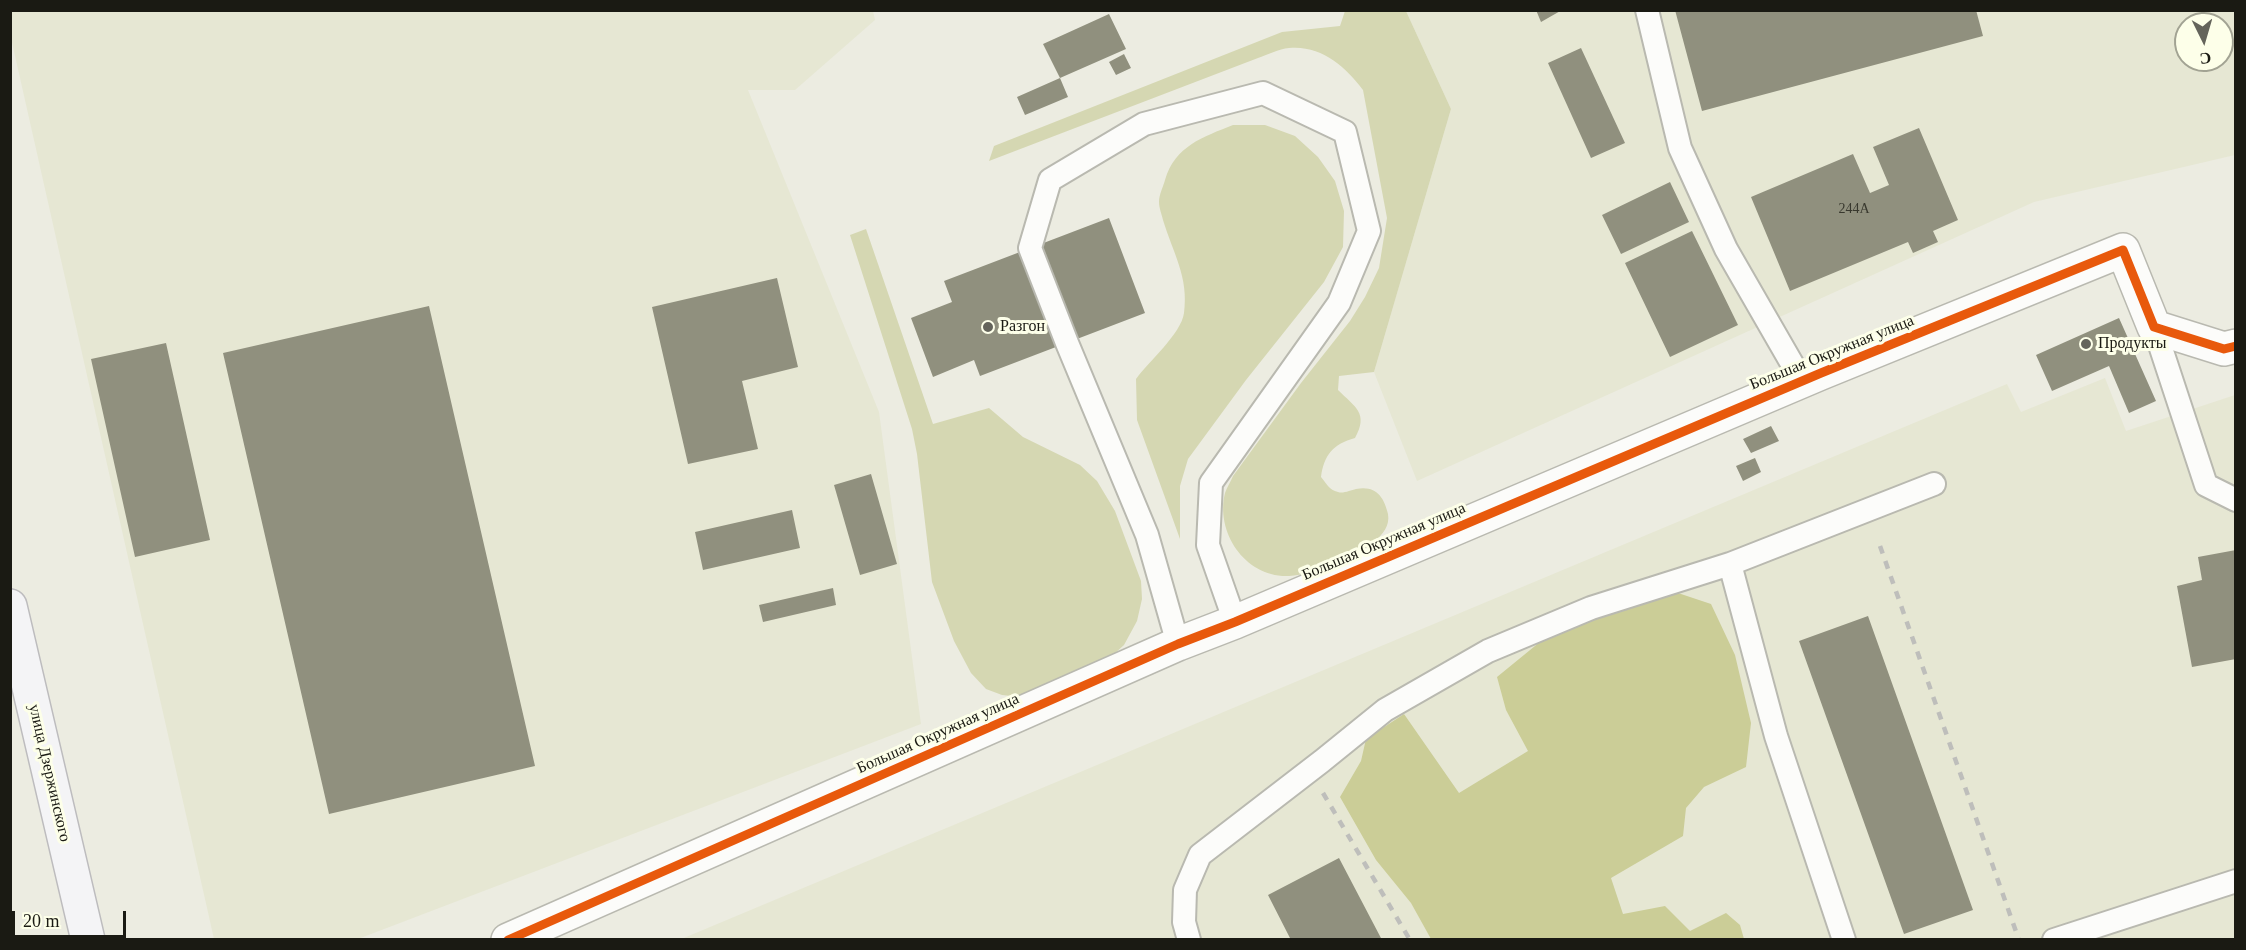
<!DOCTYPE html>
<meta charset="utf-8">
<style>
body{margin:0}
#map{position:relative;width:2246px;height:950px;overflow:hidden;background:#ecece1;font-family:Georgia,serif}
canvas{display:block}
.frame{position:absolute;inset:0;border:12px solid #1a1a13;pointer-events:none}
.north{position:absolute;left:2174px;top:12px;width:60px;height:60px;box-sizing:border-box;background:#fdffe9;border:2px solid #a2a393;border-radius:50%;rotate:175deg;font-size:16px;font-weight:700;line-height:24px;text-align:center;color:#1a1a13}
.north::after{content:'';display:block;margin:auto;width:21px;height:27px;background:#64645b;clip-path:polygon(50% 0,100% 100%,50% 72%,0 100%)}
.scale{position:absolute;left:12px;top:911px;width:114px;height:27px;box-sizing:border-box;border:3px solid #1a1a13;border-top:0;padding-left:8px;font-size:18px;line-height:21px;white-space:nowrap;color:#1a1a13;-webkit-text-stroke:4px #fdffe9;paint-order:stroke}
</style>
<div id="map">
<canvas width="2246" height="950"></canvas>
<div class="frame"></div>
<div class="north">С</div>
<div class="scale">20 m</div>
</div>
<script>
const ctx = document.querySelector('canvas').getContext('2d');
ctx.lineJoin = 'round';
function fillPath(path, color) {
  ctx.fillStyle = color;
  ctx.fill(path, 'evenodd');
}
function strokePath(path, color, width, dash) {
  ctx.strokeStyle = color;
  ctx.lineWidth = width;
  ctx.lineCap = dash ? 'butt' : 'round';
  ctx.setLineDash(dash || []);
  ctx.stroke(path);
}
function label(font, color, halo, rows, align = 'center') {
  ctx.font = font + ' Georgia,serif';
  ctx.lineWidth = 6;
  ctx.setLineDash([]);
  ctx.textBaseline = 'middle';
  ctx.strokeStyle = halo;
  ctx.fillStyle = color;
  for (const [text, x, y, turn = 0] of rows) {
    ctx.save();
    ctx.translate(x, y);
    ctx.rotate((+turn || 0) * Math.PI / 180);
    ctx.textAlign = isNaN(turn) ? turn : align;
    if (halo) ctx.strokeText(text, 0, 0);
    ctx.fillText(text, 0, 0);
    ctx.restore();
  }
}
fillPath(new Path2D(`
 M 10,11 L 873,11 L 875,20 L 795,90 L 748,90 L 879,412 L 921,724 L 358,939 L 214,939 L 11,38 Z
 M 1406,11 L 2235,11 L 2235,155 L 2034,202 L 1417,481 L 1374,372 L 1451,109 ZM 2186,24 L 2222,24 L 2222,60 L 2186,60 Z
 M 2105,378 L 2126,431 L 2235,395 L 2235,939 L 679,940 L 2007,384 L 2021,412 Z`), '#e6e7d3');
fillPath(new Path2D(`
 M 1345,11 L 1406,11 L 1451,109 L 1374,372 L 1339,376 L 1338,390 C 1355,407 1369,413 1355,438 C 1333,444 1324,455 1321,477 C 1326,483 1329,490 1338,492 C 1343,494 1351,490 1356,489 C 1376,485 1384,497 1388,514 C 1390,526 1383,534 1374,542 C 1351,554 1315,575 1289,576 C 1246,578 1215,533 1225,493 C 1227,487 1231,481 1233,476 L 1301,383 L 1350,321 L 1365,297 L 1379,268 L 1387,218 L 1363,90 C 1345,66 1321,45 1289,48 C 1279,49 1267,55 1258,58 L 989,161 L 994,146 L 1282,32 L 1340,26 Z
 M 1233,125 L 1265,125 L 1295,136 L 1318,157 L 1335,181 L 1344,211 L 1343,247 L 1324,282 L 1246,380 L 1188,459 L 1180,486 L 1180,539 L 1137,420 L 1136,379 C 1149,361 1181,334 1184,313 C 1189,277 1173,253 1163,220 C 1162,215 1159,208 1159,202 C 1159,195 1163,187 1165,180 C 1175,146 1203,137 1233,125 Z
 M 866,229 L 933,424 L 989,408 L 1023,437 L 1080,465 L 1097,481 L 1115,511 L 1141,581 L 1142,599 L 1137,621 L 1124,645 L 1113,655 L 1020,697 L 1002,695 L 986,689 L 971,673 L 954,641 L 932,582 L 917,454 L 912,429 L 850,235 Z`), '#d5d7b2');
fillPath(new Path2D(`
 M 1672,591 L 1711,604 L 1735,655 L 1751,723 L 1746,767 L 1704,787 L 1686,808 L 1683,836 L 1611,878 L 1623,914 L 1665,906 L 1690,931 L 1726,913 L 1740,925 L 1744,939 L 1431,939 L 1411,903 L 1376,860 L 1340,797 L 1361,761 L 1366,739 L 1404,714 L 1459,793 L 1528,751 L 1506,710 L 1497,677 L 1546,637 Z`), '#cbcd97');
fillPath(new Path2D(`
 M 1536,10 L 1562,10 L 1541,22 Z
 M 1675,10 L 1976,10 L 1983,36 L 1702,111 Z
 M 1109,14 L 1126,49 L 1060,78 L 1043,44 Z
 M 1581,48 L 1625,143 L 1591,158 L 1548,63 Z
 M 1124,54 L 1131,68 L 1116,75 L 1109,62 Z
 M 1060,78 L 1068,97 L 1025,115 L 1017,97 Z
 M 1919,128 L 1958,220 L 1933,231 L 1938,242 L 1913,253 L 1908,242 L 1790,291 L 1751,197 L 1853,154 L 1870,193 L 1889,185 L 1873,147 Z
 M 1670,182 L 1689,222 L 1621,254 L 1602,215 Z
 M 1109,218 L 1145,313 L 980,376 L 974,360 L 933,377 L 911,318 L 952,302 L 944,281 Z
 M 1692,231 L 1738,325 L 1670,357 L 1625,263 Z
 M 777,278 L 798,367 L 742,381 L 758,449 L 688,464 L 652,307 Z
 M 429,306 L 535,766 L 329,814 L 223,353 Z
 M 2119,318 L 2156,401 L 2129,413 L 2109,366 L 2052,391 L 2036,355 Z
 M 166,343 L 210,540 L 135,557 L 91,359 Z
 M 1771,426 L 1779,441 L 1751,453 L 1743,439 Z
 M 1755,458 L 1761,472 L 1743,481 L 1736,466 Z
 M 871,474 L 897,564 L 860,575 L 834,485 Z
 M 792,510 L 800,548 L 703,570 L 695,532 Z
 M 2236,550 L 2236,659 L 2192,667 L 2177,586 L 2202,580 L 2198,557 Z
 M 833,588 L 836,605 L 763,622 L 759,605 Z
 M 1868,616 L 1973,910 L 1904,934 L 1799,641 Z
 M 1339,858 L 1382,940 L 1291,940 L 1268,895 Z`), '#90907e');
const lane = new Path2D(`
 M 1647,10 L 1680,148 L 1726,249 L 1802,381
 M 2154,327 L 2206,485 L 2236,500
 M 1178,644 L 1147,535 L 1067,343 L 1030,248 L 1050,180 L 1144,124 L 1263,93 L 1345,132 L 1369,231 L 1339,303 L 1211,483 L 1208,545 L 1235,622
 M 1189,940 L 1184,922 L 1185,890 L 1200,855 L 1322,761 L 1385,710 L 1488,651 L 1591,608 L 1730,564
 M 1844,940 L 1776,736 L 1730,564 L 1934,484
 M 2054,940 L 2236,881`);
const street = new Path2D(`
 M 508,940 L 1178,644 L 1235,622 L 1821,373 L 2123,250 L 2154,327 L 2224,349 L 2236,346`);
const primary = new Path2D(`
 M 10,606 L 88,940`);
strokePath(lane, '#b9b9b0', 26);
strokePath(street, '#b9b9b0', 36);
strokePath(primary, '#bdbcbe', 36);
strokePath(lane, '#fcfcfa', 22);
strokePath(street, '#fcfcfa', 33);
strokePath(primary, '#f4f4f6', 33);
strokePath(new Path2D(`
 M 1880,546 L 2019,940
 M 1323,793 L 1410,940`), '#bebebb', 4.5, [8, 8]);
strokePath(new Path2D(`
 M 508,940 L 1178,644 L 1235,622 L 1821,373 L 2123,250 L 2154,327 L 2224,349 L 2236,346`), '#e8590c', 9);
for (const [x, y, r, color] of [
 [988,327,6,"#64645b"],
 [2086,344,6,"#64645b"]
]) {
  const dot = new Path2D();
  dot.arc(x, y, r, 0, 2 * Math.PI);
  ctx.fillStyle = color;
  ctx.fill(dot);
  strokePath(dot, '#fdffe9', 2);
}
label('14px', '#38382e', null, [
 ["244А",1854,209]
]);
label('16px', '#1a1a13', '#fdffe9', [
 ["Разгон",1000,327],
 ["Продукты",2098,344]
], 'left');
label('16px', '#1a1a13', '#fdffe9', [
 ["Большая Окружная улица",1832,353,-22],
 ["Большая Окружная улица",1384,542,-23],
 ["Большая Окружная улица",938,734,-24],
 ["улица Дзержинского",49,773,77]
]);
</script>
